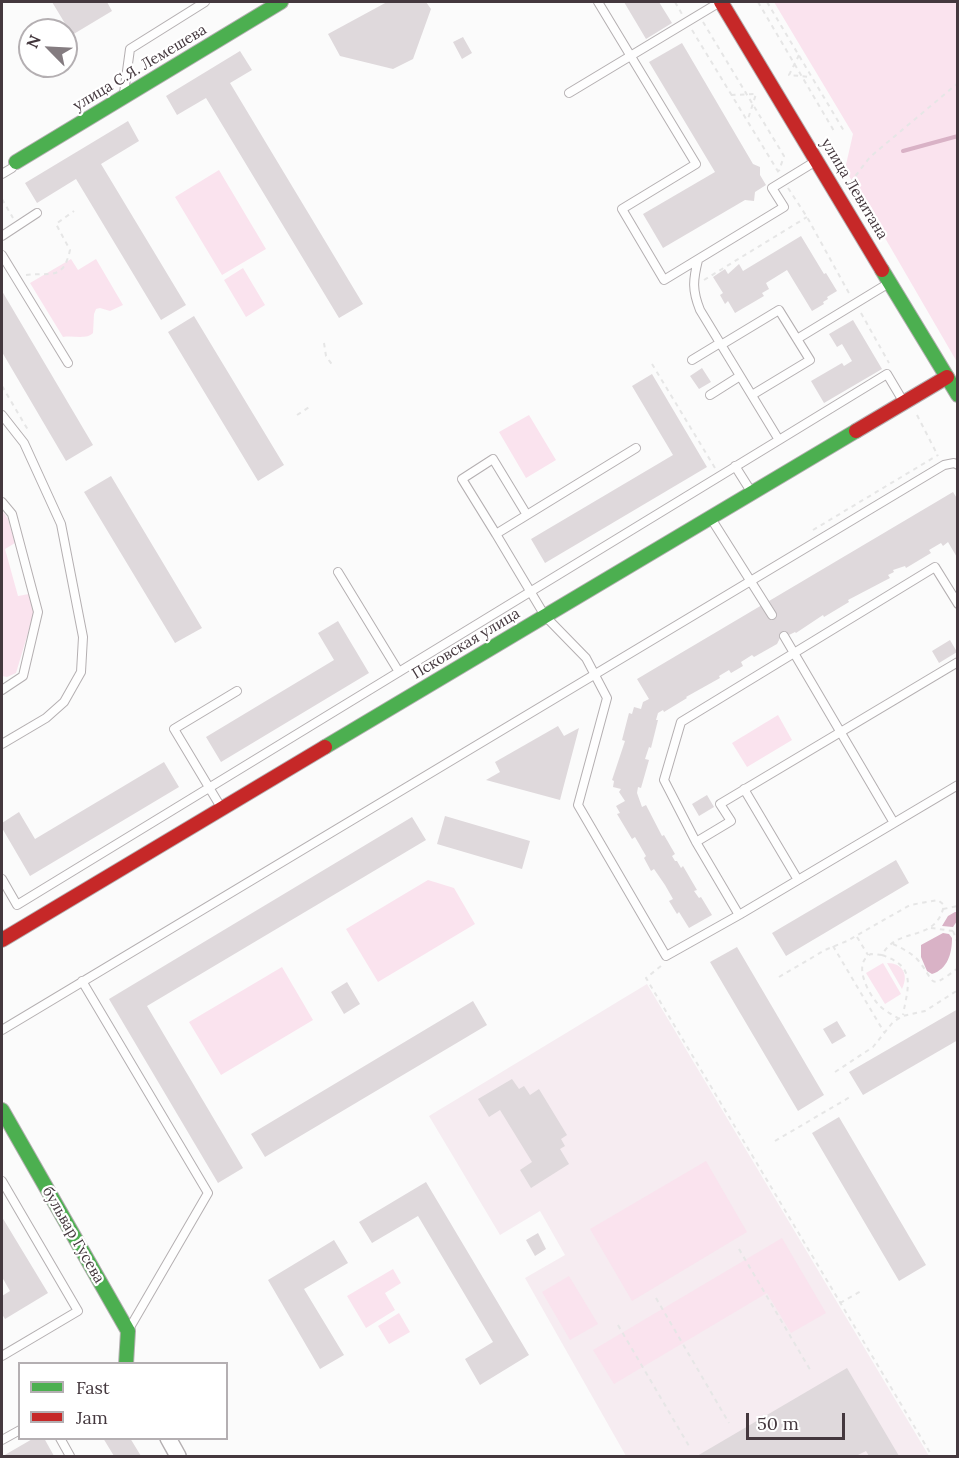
<!DOCTYPE html>
<meta charset="utf-8">
<style>
body{margin:0}
#map{position:relative;width:959px;height:1458px;overflow:hidden;background:#fbfbfb;font-family:Lora,serif}
canvas{display:block}
.frame{position:absolute;inset:0;border:3px solid #44383e;pointer-events:none}
.legend{position:absolute;left:18px;top:1362px;width:210px;height:78px;box-sizing:border-box;background:#fff;border:2px solid #b4afb2;margin:0;padding:8px 10px;list-style:none;font-size:18px;color:#44383e}
.legend li{display:flex;align-items:center;gap:12px;height:30px}
.legend b{width:30px;border:2px solid #b4afb2}
.north{position:absolute;left:18px;top:18px;width:60px;height:60px;box-sizing:border-box;background:#fff;border:2px solid #b4afb2;border-radius:50%;rotate:294deg;font-size:16px;font-weight:700;line-height:24px;text-align:center;color:#44383e}
.north::after{content:'';display:block;margin:auto;width:21px;height:27px;background:#847c80;clip-path:polygon(50% 0,100% 100%,50% 72%,0 100%)}
.scale{position:absolute;left:746px;top:1413px;width:99px;height:27px;box-sizing:border-box;border:3px solid #44383e;border-top:0;padding-left:8px;font-size:18px;line-height:21px;white-space:nowrap;color:#44383e;-webkit-text-stroke:4px #fff;paint-order:stroke}
</style>
<div id="map">
<canvas width="959" height="1458"></canvas>
<div class="frame"></div>
<ul class="legend">
<li><b style="height:8px;background:#4caf50"></b>Fast</li>
<li><b style="height:8px;background:#c62828"></b>Jam</li>
</ul>
<div class="north">N</div>
<div class="scale">50 m</div>
</div>
<script>
const ctx = document.querySelector('canvas').getContext('2d');
ctx.lineJoin = 'round';
function fillPath(path, color) {
  ctx.fillStyle = color;
  ctx.fill(path, 'evenodd');
}
function strokePath(path, color, width, dash) {
  ctx.strokeStyle = color;
  ctx.lineWidth = width;
  ctx.lineCap = dash ? 'butt' : 'round';
  ctx.setLineDash(dash || []);
  ctx.stroke(path);
}
function label(font, color, halo, rows, align = 'center') {
  ctx.font = font + ' Lora,serif';
  ctx.lineWidth = 4.5;
  ctx.setLineDash([]);
  ctx.textBaseline = 'middle';
  ctx.strokeStyle = halo;
  ctx.fillStyle = color;
  for (const [text, x, y, turn = 0] of rows) {
    ctx.save();
    ctx.translate(x, y);
    ctx.rotate((+turn || 0) * Math.PI / 180);
    ctx.textAlign = isNaN(turn) ? turn : align;
    if (halo) ctx.strokeText(text, 0, 0);
    ctx.fillText(text, 0, 0);
    ctx.restore();
  }
}
fillPath(new Path2D(`
 M 647,984 L 718,1103 L 929,1456 L 626,1456 L 525,1278 L 565,1255 L 540,1211 L 500,1235 L 429,1116 Z`), '#f6ecf1');
fillPath(new Path2D(`
 M 774,2 L 957,2 L 957,362 L 845,169 L 853,134 Z
 M 219,170 L 266,249 L 222,275 L 175,197 Z
 M 71,259 L 78,270 L 96,259 L 123,305 L 110,311 L 100,308 L 96,309 L 94,314 L 93,333 C 86,340 73,335 63,337 L 30,283 Z
 M 243,268 L 265,305 L 246,317 L 224,280 Z
 M 529,415 L 556,460 L 526,478 L 499,432 Z
 M 2,510 L 8,519 L 15,543 L 5,549 L 18,596 L 29,594 L 34,613 L 16,673 L 7,677 L 2,676 Z
 M 778,715 L 792,740 L 747,767 L 732,743 Z
 M 428,880 L 454,888 L 475,924 L 378,982 L 346,929 Z
 M 883,963 L 901,994 L 885,1004 L 866,973 Z
 M 887,963 C 903,963 909,975 902,989 Z
 M 282,967 L 313,1020 L 221,1075 L 189,1022 Z
 M 706,1161 L 747,1232 L 632,1301 L 590,1229 Z
 M 782,1238 L 826,1313 L 791,1333 L 767,1293 L 614,1384 L 593,1350 Z
 M 393,1269 L 401,1283 L 385,1293 L 395,1310 L 366,1328 L 347,1296 Z
 M 569,1276 L 598,1324 L 570,1340 L 542,1292 Z
 M 399,1313 L 410,1332 L 389,1344 L 378,1326 Z`), '#fae3ee');
fillPath(new Path2D(`
 M 955,912 L 957,912 L 957,921 L 953,927 L 942,926 L 948,916 Z
 M 943,933 L 949,934 L 952,938 C 952,953 948,969 932,974 L 927,971 L 921,957 L 921,945 Z`), '#d9b2c6');
strokePath(new Path2D(`
 M 903,151 L 958,136`), '#d9b2c6', 4);
fillPath(new Path2D(`
 M 52,2 L 107,2 L 112,11 L 72,35 Z
 M 387,2 L 426,2 L 431,9 L 413,59 L 393,69 L 340,56 L 328,34 Z
 M 624,2 L 659,2 L 672,23 L 646,39 Z
 M 463,37 L 472,53 L 462,59 L 453,42 Z
 M 682,43 L 753,164 L 760,167 L 760,175 L 766,185 L 755,192 L 754,201 L 745,200 L 663,248 L 643,214 L 715,172 L 649,62 Z
 M 240,51 L 252,70 L 230,83 L 363,304 L 339,318 L 206,98 L 177,115 L 166,96 Z
 M 128,121 L 139,141 L 101,164 L 186,305 L 161,320 L 76,179 L 37,203 L 25,183 Z
 M 801,236 L 824,274 L 826,273 L 837,291 L 827,297 L 828,299 L 823,302 L 824,304 L 812,311 L 787,270 L 766,283 L 769,289 L 762,293 L 764,296 L 735,313 L 728,301 L 725,304 L 720,295 L 723,293 L 713,277 L 725,269 L 728,274 L 739,264 L 743,271 Z
 M 2,291 L 93,445 L 66,461 L 2,352 Z
 M 194,316 L 284,465 L 258,481 L 168,332 Z
 M 853,320 L 882,369 L 824,403 L 811,381 L 842,363 L 844,366 L 852,361 L 842,344 L 837,347 L 829,334 Z
 M 702,368 L 711,382 L 699,389 L 690,376 Z
 M 652,374 L 707,467 L 545,563 L 531,539 L 673,455 L 632,386 Z
 M 111,476 L 202,628 L 175,643 L 84,492 Z
 M 953,492 L 958,500 L 958,559 L 948,542 L 943,546 L 941,543 L 929,550 L 931,553 L 906,568 L 905,566 L 893,570 L 894,572 L 888,575 L 890,578 L 848,600 L 849,602 L 824,617 L 823,615 L 796,633 L 795,632 L 789,635 L 788,633 L 780,638 L 777,644 L 754,657 L 752,655 L 741,662 L 743,666 L 731,673 L 729,670 L 719,676 L 720,678 L 686,697 L 687,698 L 664,712 L 663,710 L 658,713 L 656,720 L 658,720 L 651,748 L 649,747 L 645,759 L 649,760 L 641,788 L 638,787 L 637,793 L 642,807 L 646,805 L 662,836 L 664,835 L 675,854 L 672,856 L 675,861 L 677,861 L 681,868 L 683,866 L 697,890 L 694,891 L 699,898 L 701,897 L 712,915 L 689,928 L 679,912 L 677,914 L 669,901 L 673,899 L 665,885 L 654,869 L 651,871 L 644,858 L 646,856 L 635,837 L 632,839 L 617,814 L 620,813 L 616,806 L 625,801 L 619,792 L 621,789 L 613,787 L 614,781 L 612,780 L 625,741 L 622,740 L 629,713 L 632,714 L 634,707 L 641,709 L 643,702 L 649,699 L 637,679 L 762,605 L 769,617 L 776,613 L 769,601 Z
 M 338,621 L 369,673 L 221,762 L 206,737 L 334,660 L 318,633 Z
 M 950,640 L 957,652 L 939,663 L 932,651 Z
 M 558,726 L 564,736 L 579,728 L 560,800 L 486,780 L 500,772 L 495,762 Z
 M 164,762 L 179,787 L 30,876 L 2,828 L 2,823 L 19,812 L 35,839 Z
 M 707,795 L 714,807 L 699,816 L 692,804 Z
 M 445,816 L 530,841 L 522,869 L 437,844 Z
 M 412,817 L 426,840 L 147,1006 L 243,1168 L 218,1183 L 109,999 Z
 M 896,860 L 909,883 L 786,956 L 772,933 Z
 M 737,947 L 824,1095 L 798,1111 L 710,962 Z
 M 347,982 L 360,1004 L 344,1014 L 331,992 Z
 M 473,1001 L 487,1025 L 265,1157 L 251,1134 Z
 M 958,1009 L 958,1040 L 863,1095 L 849,1072 Z
 M 837,1021 L 846,1036 L 832,1044 L 823,1029 Z
 M 512,1079 L 519,1089 L 524,1086 L 530,1095 L 539,1089 L 567,1135 L 561,1139 L 565,1146 L 560,1149 L 569,1164 L 531,1188 L 520,1170 L 532,1162 L 500,1110 L 489,1117 L 478,1099 Z
 M 839,1117 L 926,1265 L 899,1281 L 812,1133 Z
 M 426,1182 L 529,1355 L 480,1385 L 465,1359 L 493,1342 L 418,1216 L 372,1243 L 359,1222 Z
 M 2,1217 L 48,1293 L 5,1319 L 2,1314 L 2,1296 L 10,1291 L 2,1277 Z
 M 538,1233 L 546,1249 L 535,1256 L 526,1240 Z
 M 334,1240 L 348,1263 L 304,1289 L 344,1355 L 320,1369 L 268,1280 Z
 M 847,1368 L 899,1456 L 869,1456 L 866,1451 L 856,1456 L 697,1456 Z
 M 34,1438 L 44,1438 L 54,1456 L 3,1456 Z
 M 103,1438 L 130,1438 L 141,1456 L 114,1456 Z`), '#dfd9dc');
const lane = new Path2D(`
 M 598,2 L 696,164 L 622,209 L 664,280 L 784,207 L 772,188 L 816,161
 M 124,93 L 130,49 L 205,2
 M 569,93 L 720,2
 M 2,174 L 12,168
 M 2,236 L 37,213
 M 2,255 L 68,363
 M 698,260 C 693,280 692,290 700,310 L 779,440 L 887,374 L 903,401
 M 797,339 L 889,283
 M 721,345 L 779,310 L 810,360 L 752,395
 M 692,360 L 720,343
 M 710,395 L 740,376
 M 2,415 L 24,443 L 61,524 L 83,637 L 81,672 L 64,702 L 46,718 L 2,744
 M 636,448 L 496,534 L 545,616 L 586,658 L 607,698 L 578,805 L 666,956 L 739,915
 M 735,466 L 752,493
 M 2,502 L 12,514 L 38,612 L 23,676 L 2,690
 M 712,520 L 772,615
 M 496,534 L 462,479 L 493,459 L 527,515
 M 338,572 L 399,672
 M 784,636 L 894,823 L 958,785
 M 744,789 L 798,880
 M 222,809 L 174,729 L 237,691
 M 894,823 L 739,915 L 696,842 L 731,821 L 720,804 L 958,662
 M 696,842 L 664,780 L 681,722 L 935,567 L 958,604
 M 2,879 L 17,905 L 779,440
 M 82,981 L 208,1193 L 129,1329
 M 2,1030 L 944,465 L 954,463 L 958,465
 M 2,1181 L 78,1311 L 2,1356
 M 60,1438 L 70,1456
 M 2,1440 L 20,1430`);
const street = new Path2D(`
 M 168,1438 L 178,1456`);
const fast = new Path2D(`
 M 16,162 L 281,2
 M 882,270 L 958,395
 M 325,747 L 856,431
 M 2,1110 L 128,1331 L 126,1364`);
const jam = new Path2D(`
 M 721,2 L 882,270
 M 856,431 L 947,377
 M 2,940 L 325,747`);
strokePath(lane, '#b4afb1', 10);
strokePath(street, '#b4afb1', 18);
strokePath(fast, '#b4afb1', 16);
strokePath(jam, '#b4afb1', 16);
strokePath(new Path2D(`
 M 675,2 L 682,14
 M 758,2 L 834,131
 M 767,2 L 844,131
 M 703,22 L 784,156 L 779,171
 M 692,30 L 779,173
 M 799,55 L 789,75 L 811,77
 M 731,95 L 756,94 L 748,119
 M 850,183 L 870,157 L 958,83
 M 788,188 L 807,217 L 850,295
 M 2,199 L 13,218
 M 26,275 C 52,272 63,281 70,250 L 56,224 L 74,211
 M 704,280 L 807,217
 M 861,313 L 889,363
 M 324,343 L 326,356 L 333,366
 M 652,364 L 715,468
 M 2,386 L 28,430
 M 297,415 L 311,406
 M 917,415 L 938,456
 M 813,530 L 938,455
 M 943,909 L 958,906
 M 931,928 L 953,931 L 958,926
 M 953,931 L 958,944
 M 857,937 L 868,955
 M 893,944 C 901,948 910,952 917,959 C 937,982 926,992 958,968
 M 833,946 L 884,1032
 M 882,955 C 917,967 908,986 903,1015
 M 661,966 L 646,978 L 932,1456
 M 779,977 L 825,950 L 847,941 L 910,905 L 938,900 L 944,905 C 936,944 898,925 882,955 L 871,954 C 852,963 868,993 878,1004 C 883,1010 891,1014 898,1018
 M 835,1072 L 873,1047 L 893,1022 L 903,1016 L 925,1011 L 958,990
 M 775,1141 L 850,1097
 M 739,1249 L 812,1373
 M 656,1298 L 729,1423
 M 840,1303 L 863,1290
 M 618,1325 L 689,1446`), '#e6e6e6', 2, [4.5, 4.5]);
strokePath(lane, '#fefefe', 8);
strokePath(street, '#fefefe', 15);
strokePath(fast, '#4caf50', 14);
strokePath(jam, '#c62828', 14);
label('15px', '#44383e', '#fff', [
 ["улица С.Я. Лемешева",140,68,-31],
 ["улица Левитана",854,189,59],
 ["Псковская улица",466,644,-31],
 ["бульвар Гусева",73,1235,60]
]);
</script>
